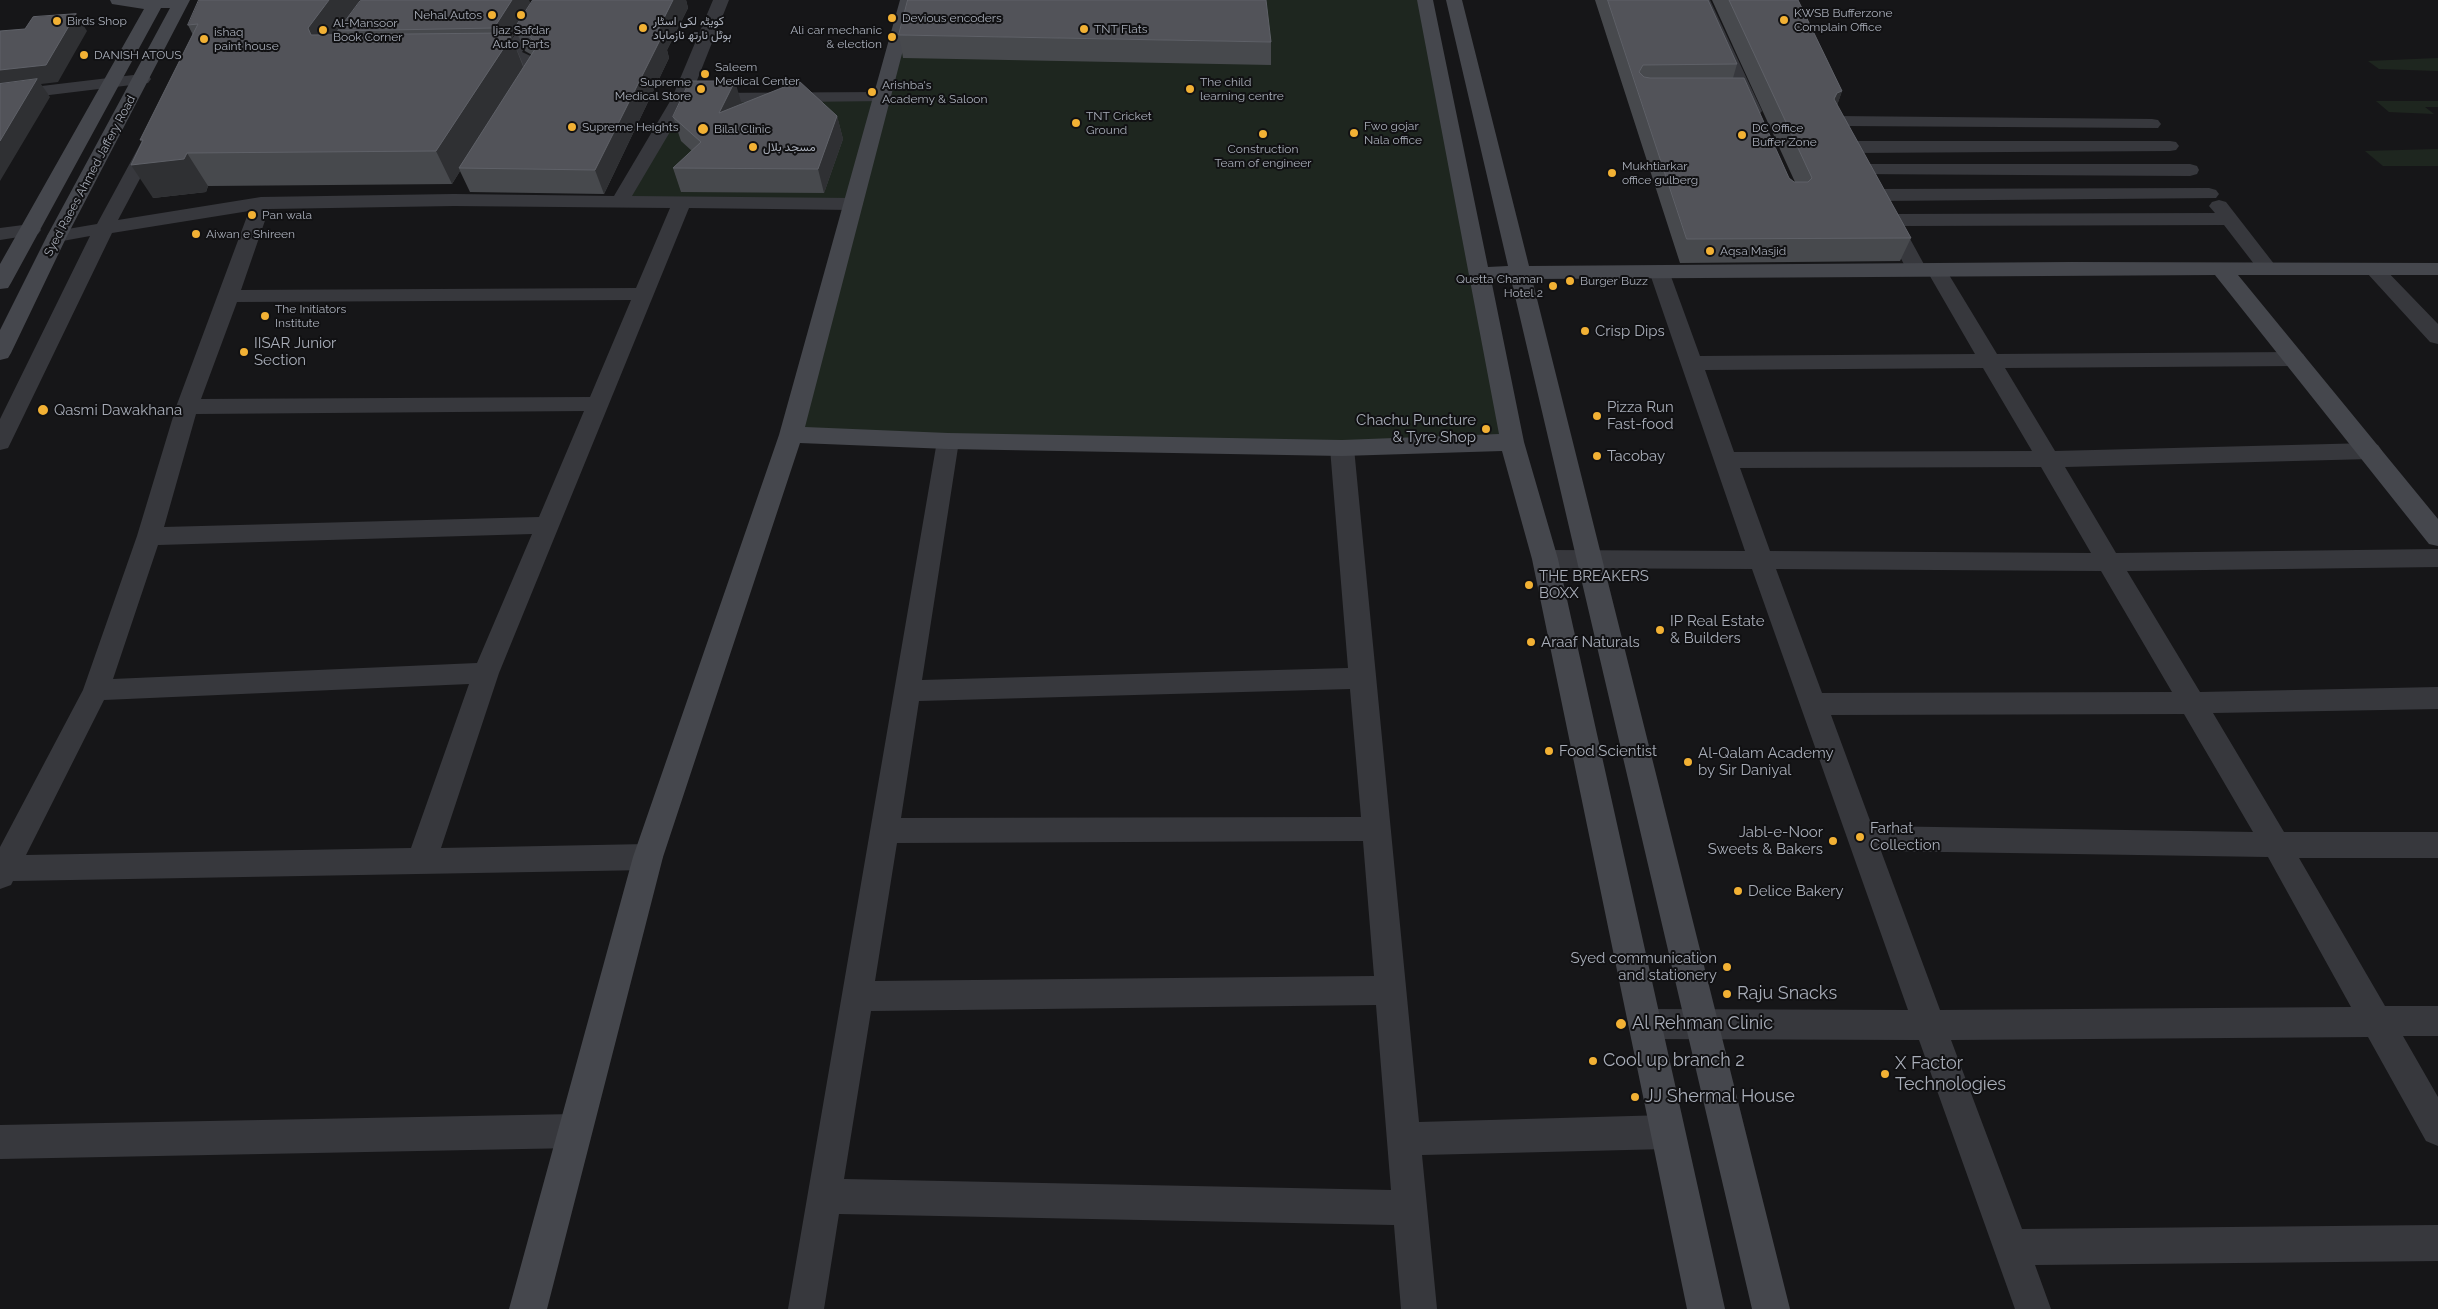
<!DOCTYPE html>
<meta charset="utf-8">
<style>
body{margin:0}
canvas{display:block;background:#161618}
</style>
<canvas width="2438" height="1309"></canvas>
<script>
const ctx = document.querySelector('canvas').getContext('2d');
ctx.lineJoin = 'round';
function fillPath(path, color) {
  ctx.fillStyle = color;
  ctx.fill(path, 'evenodd');
}
function strokePath(path, color, width, dash) {
  ctx.strokeStyle = color;
  ctx.lineWidth = width;
  ctx.lineCap = dash ? 'butt' : 'round';
  ctx.setLineDash(dash || []);
  ctx.stroke(path);
}
function label(font, color, halo, rows, align = 'center') {
  ctx.font = font + ' Raleway,Vazirmatn,sans-serif';
  ctx.lineWidth = 4;
  ctx.setLineDash([]);
  ctx.textBaseline = 'middle';
  ctx.strokeStyle = halo;
  ctx.fillStyle = color;
  for (const [text, x, y, turn = 0] of rows) {
    ctx.save();
    ctx.translate(x, y);
    ctx.rotate((+turn || 0) * Math.PI / 180);
    ctx.textAlign = isNaN(turn) ? turn : align;
    if (halo) ctx.strokeText(text, 0, 0);
    ctx.fillText(text, 0, 0);
    ctx.restore();
  }
}
fillPath(new Path2D(`
 M 911,0 L 1425,0 L 1520,441 L 779,439 L 852,204 L 619,202 L 681,98 L 884,97 Z
 M 2438,58 L 2438,71 L 2379,69 L 2368,61 Z
 M 2376,101 L 2438,101 L 2438,107 L 2425,107 L 2434,114 L 2389,112 Z
 M 2438,149 L 2438,166 L 2383,166 L 2365,151 Z`), '#1e261f');
fillPath(new Path2D(`
 M 538,0 L 554,0 L 522,52 L 537,59 L 545,68 L 529,93 L 517,93 L 514,89 L 527,68 L 510,59 L 505,53 L 506,48 Z
 M 713,0 L 729,0 L 690,98 L 632,196 L 853,198 L 860,200 L 863,204 L 860,208 L 853,210 L 689,208 L 499,673 L 441,848 L 648,844 L 658,848 L 663,857 L 658,866 L 648,870 L 13,881 L 11,885 L 0,889 L 0,847 L 83,690 L 137,536 L 176,407 L 249,211 L 112,233 L 11,442 L 8,448 L 0,450 L 0,419 L 90,236 L 57,242 L 50,240 L 47,236 L 50,232 L 97,224 L 143,139 L 146,135 L 158,135 L 161,139 L 118,220 L 261,197 L 454,194 L 614,196 L 672,98 ZM 454,206 L 670,208 L 636,288 L 241,290 L 269,209 ZM 631,300 L 590,397 L 201,399 L 237,302 ZM 584,411 L 539,517 L 164,527 L 196,414 ZM 532,534 L 477,663 L 113,679 L 158,545 ZM 469,684 L 411,848 L 26,855 L 104,700 Z
 M 1694,0 L 1710,0 L 1762,111 L 1759,115 L 1747,115 L 1744,111 Z
 M 142,74 L 148,75 L 151,79 L 148,83 L 0,101 L 0,91 Z
 M 882,92 L 888,93 L 891,97 L 888,101 L 703,103 L 697,102 L 694,98 L 697,94 L 703,93 Z
 M 1836,116 L 2152,119 L 2158,120 L 2161,124 L 2158,128 L 1848,126 L 1856,141 L 2170,141 L 2176,142 L 2179,146 L 2176,150 L 2170,151 L 1850,153 L 1844,151 L 1827,121 L 1830,117 Z
 M 1862,164 L 2190,164 L 2197,166 L 2199,170 L 2197,174 L 2190,176 L 1855,174 L 1853,170 L 1855,166 Z
 M 2209,188 L 2216,190 L 2219,194 L 2216,198 L 1877,201 L 1870,199 L 1867,195 L 1870,191 L 1877,189 Z
 M 2219,200 L 2226,202 L 2278,269 L 2275,273 L 2268,275 L 2261,273 L 2224,225 L 1903,226 L 1926,268 L 1929,265 L 1936,263 L 1943,265 L 1997,354 L 2295,352 L 2303,354 L 2306,359 L 2303,364 L 2295,366 L 2005,368 L 2055,451 L 2370,443 L 2378,445 L 2382,451 L 2378,457 L 2370,459 L 2065,467 L 2116,553 L 2438,549 L 2438,567 L 2127,571 L 2200,692 L 2438,687 L 2438,709 L 2213,713 L 2284,832 L 2438,832 L 2438,858 L 2299,858 L 2385,1006 L 2438,1006 L 2438,1036 L 2403,1036 L 2438,1097 L 2438,1146 L 2426,1141 L 2368,1037 L 1951,1040 L 2022,1229 L 2438,1225 L 2438,1261 L 2035,1265 L 2051,1309 L 2015,1309 L 1919,1040 L 1644,1039 L 1633,1035 L 1628,1024 L 1633,1013 L 1644,1009 L 1908,1010 L 1752,569 L 1545,568 L 1536,565 L 1533,559 L 1536,553 L 1545,550 L 1745,551 L 1649,271 L 1652,267 L 1659,265 L 1666,267 L 1669,271 L 1700,356 L 1975,354 L 1927,271 L 1924,274 L 1917,276 L 1910,274 L 1907,270 L 1879,217 L 1882,213 L 1889,211 L 1897,214 L 2215,213 L 2209,206 L 2212,202 ZM 1983,368 L 2032,451 L 1734,452 L 1705,370 ZM 2041,467 L 2091,553 L 1770,551 L 1740,468 ZM 1776,569 L 2101,571 L 2172,692 L 1822,693 ZM 2184,714 L 2253,832 L 1872,826 L 1831,715 ZM 1881,851 L 2268,857 L 2351,1007 L 1940,1010 Z
 M 31,224 L 38,226 L 41,230 L 38,234 L 0,240 L 0,228 Z
 M 2374,263 L 2381,265 L 2438,324 L 2438,344 L 2430,342 L 2367,273 L 2364,269 L 2367,265 Z
 M 948,433 L 956,436 L 959,441 L 922,680 L 1348,668 L 1330,448 L 1334,442 L 1342,440 L 1350,442 L 1354,448 L 1419,1122 L 1667,1115 L 1679,1120 L 1684,1132 L 1679,1144 L 1667,1149 L 1422,1155 L 1437,1309 L 1401,1309 L 1394,1225 L 839,1214 L 824,1309 L 788,1309 L 937,441 L 940,436 ZM 1350,689 L 1361,817 L 901,818 L 919,701 ZM 1363,841 L 1374,976 L 875,981 L 897,843 ZM 1376,1005 L 1391,1190 L 844,1179 L 871,1011 Z
 M 575,1114 L 587,1119 L 592,1131 L 587,1143 L 575,1148 L 0,1159 L 0,1125 Z`), '#37383d');
fillPath(new Path2D(`
 M 110,0 L 190,0 L 67,236 L 11,353 L 8,358 L 0,360 L 0,330 L 47,236 L 170,8 L 161,8 L 11,283 L 8,288 L 0,289 L 0,264 L 144,9 L 112,4 Z
 M 900,0 L 916,0 L 805,427 L 948,433 L 1342,440 L 1499,434 L 1417,0 L 1433,0 L 1488,267 L 1508,266 L 1446,0 L 1462,0 L 1529,266 L 2072,262 L 2438,263 L 2438,275 L 2238,275 L 2438,519 L 2438,546 L 2429,544 L 2215,275 L 1532,279 L 1790,1309 L 1752,1309 L 1511,279 L 1491,279 L 1524,442 L 1558,559 L 1725,1309 L 1687,1309 L 1532,559 L 1502,451 L 1342,456 L 948,449 L 800,443 L 663,857 L 547,1309 L 509,1309 L 633,857 L 779,435 Z`), '#45474d');
fillPath(new Path2D(`
 M 533,0 L 686,0 L 688,8 L 667,50 L 669,58 L 604,194 L 470,192 L 460,171 L 452,184 L 208,186 L 206,192 L 153,198 L 142,142 L 193,35 L 188,25 L 360,1 L 531,4 ZM 516,31 L 525,51 L 532,55 L 524,67 L 512,38 Z
 M 1595,0 L 1708,0 L 1737,64 L 1733,78 L 1789,178 L 1794,182 L 1795,182 L 1712,0 L 1798,0 L 1842,91 L 1837,105 L 1911,238 L 1900,261 L 1680,263 Z
 M 899,35 L 1271,42 L 1271,65 L 903,58 Z
 M 741,104 L 837,116 L 843,139 L 824,193 L 681,192 L 673,168 L 692,151 L 681,141 L 673,117 Z`), '#47494d');
fillPath(new Path2D(`
 M 329,0 L 359,0 L 363,7 L 338,31 L 341,37 L 324,60 L 308,28 Z
 M 512,0 L 529,0 L 532,6 L 515,28 L 516,31 L 512,38 L 524,69 L 459,168 L 460,171 L 452,184 L 436,151 L 503,50 L 494,28 Z
 M 673,0 L 686,0 L 688,8 L 667,50 L 669,58 L 604,194 L 595,170 L 655,36 Z
 M 76,14 L 87,31 L 58,82 L 41,84 L 50,97 L 0,181 L 0,70 Z
 M 735,81 L 742,105 L 719,113 Z
 M 1842,91 L 1834,114 L 1834,99 L 1837,93 Z
 M 837,116 L 843,139 L 824,193 L 818,169 Z
 M 140,140 L 143,140 L 187,153 L 208,186 L 206,192 L 153,198 L 131,165 L 155,162 Z`), '#2f3033');
const building = new Path2D(`
 M 199,0 L 329,0 L 308,28 L 311,35 L 504,33 L 511,37 L 436,151 L 187,153 L 184,159 L 131,165 L 143,140 L 140,140 L 198,24 L 188,25 Z
 M 361,0 L 512,0 L 494,28 L 338,31 Z
 M 533,0 L 673,0 L 655,36 L 662,36 L 595,170 L 459,168 L 537,46 L 529,35 L 515,28 Z
 M 908,0 L 1266,0 L 1271,42 L 899,35 Z
 M 1608,0 L 1708,0 L 1737,64 L 1643,65 L 1639,72 L 1644,77 L 1650,78 L 1744,78 L 1789,178 L 1794,182 L 1808,182 L 1812,178 L 1729,0 L 1798,0 L 1842,91 L 1837,93 L 1834,99 L 1911,238 L 1687,239 Z
 M 76,14 L 46,65 L 0,70 L 0,31 L 25,29 L 33,17 Z
 M 37,79 L 0,141 L 0,84 Z
 M 690,81 L 735,81 L 719,113 L 799,81 L 837,116 L 818,169 L 673,168 L 701,142 L 673,117 Z`);
fillPath(building, '#525359');
strokePath(building, '#5f6168', 1);
for (const [x, y, r, color] of [
 [492,15,5,"#f2b134"],
 [521,15,5,"#f2b134"],
 [892,18,5,"#f2b134"],
 [1784,20,5,"#f2b134"],
 [57,21,5,"#f2b134"],
 [643,28,5,"#f2b134"],
 [1084,29,5,"#f2b134"],
 [323,30,5,"#f2b134"],
 [892,37,5,"#f2b134"],
 [204,39,5,"#f2b134"],
 [84,55,5,"#f2b134"],
 [705,74,5,"#f2b134"],
 [701,89,5,"#f2b134"],
 [1190,89,5,"#f2b134"],
 [872,92,5,"#f2b134"],
 [1076,123,5,"#f2b134"],
 [572,127,5,"#f2b134"],
 [703,129,6,"#f2b134"],
 [1354,133,5,"#f2b134"],
 [1263,134,5,"#f2b134"],
 [1742,135,5,"#f2b134"],
 [753,147,5,"#f2b134"],
 [1612,173,5,"#f2b134"],
 [252,215,5,"#f2b134"],
 [196,234,5,"#f2b134"],
 [1710,251,5,"#f2b134"],
 [1570,281,5,"#f2b134"],
 [1553,286,5,"#f2b134"],
 [265,316,5,"#f2b134"],
 [1585,331,5,"#f2b134"],
 [244,352,5,"#f2b134"],
 [43,410,6,"#f2b134"],
 [1597,416,5,"#f2b134"],
 [1486,429,5,"#f2b134"],
 [1597,456,5,"#f2b134"],
 [1529,585,5,"#f2b134"],
 [1660,630,5,"#f2b134"],
 [1531,642,5,"#f2b134"],
 [1549,751,5,"#f2b134"],
 [1688,762,5,"#f2b134"],
 [1860,837,5,"#f2b134"],
 [1833,841,5,"#f2b134"],
 [1738,891,5,"#f2b134"],
 [1727,967,5,"#f2b134"],
 [1727,994,5,"#f2b134"],
 [1621,1024,6,"#f2b134"],
 [1593,1061,5,"#f2b134"],
 [1885,1074,5,"#f2b134"],
 [1635,1097,5,"#f2b134"]
]) {
  const dot = new Path2D();
  dot.arc(x, y, r, 0, 2 * Math.PI);
  ctx.fillStyle = color;
  ctx.fill(dot);
  strokePath(dot, '#111113', 2);
}
label('12px', '#a8adb8', '#111113', [
 ["KWSB Bufferzone",1794,13],
 ["Complain Office",1794,27],
 ["Nehal Autos",482,15,"right"],
 ["Devious encoders",902,18],
 ["Birds Shop",67,21],
 ["کویٹہ لکی اسٹار",653,21],
 ["ہوٹل نارتھ نازماباد",653,35],
 ["Al-Mansoor",333,23],
 ["Book Corner",333,37],
 ["TNT Flats",1094,29],
 ["Ijaz Safdar",521,30,"center"],
 ["Auto Parts",521,44,"center"],
 ["Ali car mechanic",882,30,"right"],
 ["& election",882,44,"right"],
 ["ishaq",214,32],
 ["paint house",214,46],
 ["DANISH ATOUS",94,55],
 ["Saleem",715,67],
 ["Medical Center",715,81],
 ["Supreme",691,82,"right"],
 ["Medical Store",691,96,"right"],
 ["The child",1200,82],
 ["learning centre",1200,96],
 ["Arishba's",882,85],
 ["Academy & Saloon",882,99],
 ["TNT Cricket",1086,116],
 ["Ground",1086,130],
 ["Fwo gojar",1364,126],
 ["Nala office",1364,140],
 ["Supreme Heights",582,127],
 ["DC Office",1752,128],
 ["Buffer Zone",1752,142],
 ["Bilal Clinic",714,129],
 ["مسجد بلال",763,147],
 ["Construction",1263,149,"center"],
 ["Team of engineer",1263,163,"center"],
 ["Mukhtiarkar",1622,166],
 ["office gulberg",1622,180],
 ["Pan wala",262,215],
 ["Aiwan e Shireen",206,234],
 ["Aqsa Masjid",1720,251],
 ["Quetta Chaman",1543,279,"right"],
 ["Hotel 2",1543,293,"right"],
 ["Burger Buzz",1580,281],
 ["The Initiators",275,309],
 ["Institute",275,323]
], 'left');
label('12px', '#a8adb8', '#111113', [
 ["Syed Raees Ahmed Jaffery Road",90,176,-62]
]);
label('15px', '#a8adb8', '#111113', [
 ["Crisp Dips",1595,331],
 ["IISAR Junior",254,343],
 ["Section",254,360],
 ["Pizza Run",1607,407],
 ["Fast-food",1607,424],
 ["Qasmi Dawakhana",54,410],
 ["Chachu Puncture",1476,420,"right"],
 ["& Tyre Shop",1476,437,"right"],
 ["Tacobay",1607,456],
 ["THE BREAKERS",1539,576],
 ["BOXX",1539,593],
 ["IP Real Estate",1670,621],
 ["& Builders",1670,638],
 ["Araaf Naturals",1541,642],
 ["Food Scientist",1559,751],
 ["Al-Qalam Academy",1698,753],
 ["by Sir Daniyal",1698,770],
 ["Farhat",1870,828],
 ["Collection",1870,845],
 ["Jabl-e-Noor",1823,832,"right"],
 ["Sweets & Bakers",1823,849,"right"],
 ["Delice Bakery",1748,891],
 ["Syed communication",1717,958,"right"],
 ["and stationery",1717,975,"right"]
], 'left');
label('18px', '#a8adb8', '#111113', [
 ["Raju Snacks",1737,994],
 ["Al Rehman Clinic",1632,1024],
 ["Cool up branch 2",1603,1061],
 ["X Factor",1895,1064],
 ["Technologies",1895,1085],
 ["JJ Shermal House",1645,1097]
], 'left');
</script>
